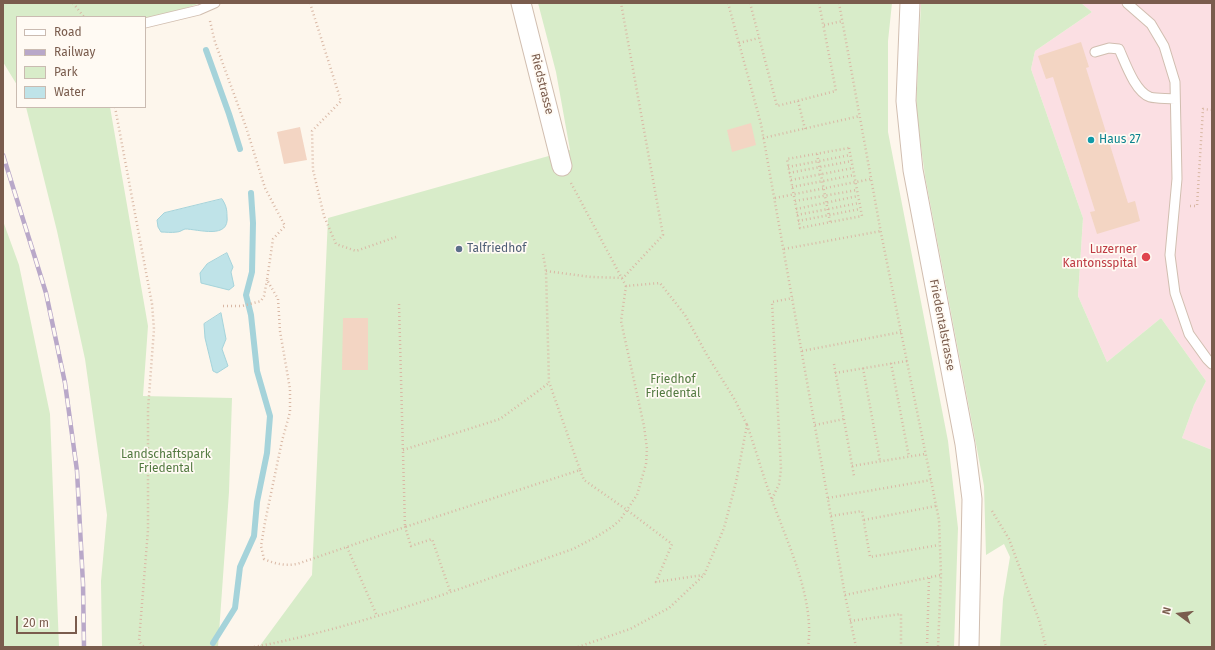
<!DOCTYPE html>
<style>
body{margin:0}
#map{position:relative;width:1215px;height:650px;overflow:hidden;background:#fdf6ec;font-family:"Fira Sans",sans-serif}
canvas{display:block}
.frame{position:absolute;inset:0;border:4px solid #7a5c4d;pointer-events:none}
.legend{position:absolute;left:16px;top:16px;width:130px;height:92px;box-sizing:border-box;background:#fffaf3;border:1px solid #cabbb1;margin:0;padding:5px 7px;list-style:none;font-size:12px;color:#7a5c4d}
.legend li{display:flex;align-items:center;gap:8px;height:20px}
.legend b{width:20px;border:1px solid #cabbb1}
.north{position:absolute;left:1159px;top:594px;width:40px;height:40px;-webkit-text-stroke:3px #fffaf3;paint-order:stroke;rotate:285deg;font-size:11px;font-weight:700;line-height:16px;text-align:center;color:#7a5c4d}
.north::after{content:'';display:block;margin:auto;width:14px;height:18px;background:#7a5c4d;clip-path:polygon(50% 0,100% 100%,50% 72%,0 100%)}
.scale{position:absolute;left:16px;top:616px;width:61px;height:18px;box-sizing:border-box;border:2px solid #7a5c4d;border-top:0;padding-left:5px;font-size:12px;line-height:14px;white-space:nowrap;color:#7a5c4d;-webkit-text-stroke:3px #fffaf3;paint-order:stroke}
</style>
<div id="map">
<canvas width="1215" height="650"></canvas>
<div class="frame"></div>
<ul class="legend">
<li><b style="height:5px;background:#fff"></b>Road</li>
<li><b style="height:5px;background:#b9a8c9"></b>Railway</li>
<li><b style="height:11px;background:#d8ecc9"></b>Park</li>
<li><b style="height:11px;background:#bfe3e8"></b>Water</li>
</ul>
<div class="north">N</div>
<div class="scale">20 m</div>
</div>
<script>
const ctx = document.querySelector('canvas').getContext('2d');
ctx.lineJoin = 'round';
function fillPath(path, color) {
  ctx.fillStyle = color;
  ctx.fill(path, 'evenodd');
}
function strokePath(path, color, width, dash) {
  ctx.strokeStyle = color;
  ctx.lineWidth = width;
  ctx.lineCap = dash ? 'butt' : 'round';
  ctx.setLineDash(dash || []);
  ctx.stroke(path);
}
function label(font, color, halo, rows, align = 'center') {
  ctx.font = font + ' "Fira Sans",sans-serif';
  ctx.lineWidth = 3.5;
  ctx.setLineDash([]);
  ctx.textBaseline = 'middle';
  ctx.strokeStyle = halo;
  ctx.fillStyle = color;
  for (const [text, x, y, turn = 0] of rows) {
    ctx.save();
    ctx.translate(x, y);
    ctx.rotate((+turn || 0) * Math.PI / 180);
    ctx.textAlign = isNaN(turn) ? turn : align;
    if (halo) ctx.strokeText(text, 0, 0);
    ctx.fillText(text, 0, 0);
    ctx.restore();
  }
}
fillPath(new Path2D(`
 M 1081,3 L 1212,3 L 1212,450 L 1182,438 L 1194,405 L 1206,381 L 1161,318 L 1107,362 L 1078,296 L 1083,218 L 1031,69 L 1035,51 L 1092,12 Z`), '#fbdfe3');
fillPath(new Path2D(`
 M 3,3 L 201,3 L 145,21 L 145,17 L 17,17 L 17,85 L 3,62 Z
 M 538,3 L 892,3 L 888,41 L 888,132 L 948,441 L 958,528 L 954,647 L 259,647 L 312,575 L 328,218 L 570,150 L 556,72 Z
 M 921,3 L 1081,3 L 1092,12 L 1035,51 L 1031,69 L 1083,218 L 1078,296 L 1107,362 L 1161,318 L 1206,381 L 1194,405 L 1182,438 L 1212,450 L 1212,647 L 1000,647 L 1003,599 L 1010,557 L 1004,544 L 986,555 L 984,486 L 925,176 L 916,109 Z
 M 26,107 L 110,107 L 148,326 L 143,396 L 232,398 L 229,492 L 218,647 L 102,647 L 101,581 L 107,515 L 85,359 L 57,231 Z
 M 3,221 L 19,265 L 50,414 L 59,647 L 3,647 Z`), '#d8ecc9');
const water = new Path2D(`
 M 222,199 C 226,205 227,209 227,216 C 230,240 198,229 185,229 C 182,230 180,232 177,232 C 171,233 166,232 161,232 L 158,227 L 157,220 L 164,213 Z
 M 227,253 L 233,267 L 231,272 L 234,286 L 229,290 L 201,283 L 200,273 L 207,264 Z
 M 221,313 L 226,339 L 222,349 L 228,366 L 217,373 L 213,371 L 205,338 L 204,324 Z`);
fillPath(water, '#bfe3e8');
strokePath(water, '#a5d3da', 1);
strokePath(new Path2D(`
 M 206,50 L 229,114 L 240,149
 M 213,643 L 235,608 L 240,567 L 254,536 L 257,502 L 267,453 L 270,416 L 257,371 L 251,315 L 246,295 L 252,272 L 253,223 L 251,193`), '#a5d3da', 6);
fillPath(new Path2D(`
 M 1081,42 L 1089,67 L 1086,68 L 1128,203 L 1135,201 L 1140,221 L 1097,234 L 1090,212 L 1095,211 L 1053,77 L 1046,79 L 1038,56 Z
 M 751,123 L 756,145 L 732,152 L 727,130 Z
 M 300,127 L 307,160 L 284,164 L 277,132 Z
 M 343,318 L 368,318 L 368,370 L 342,370 Z`), '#f3d5c3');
const lane = new Path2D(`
 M 1127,3 L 1151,24 L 1164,46 L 1175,82 L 1177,179 L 1170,255 L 1175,293 L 1189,334 L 1207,359 L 1212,364
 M 145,23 L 199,10 L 215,3
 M 1095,52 L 1109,48 L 1119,49 C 1125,62 1135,92 1150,97 C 1157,99 1167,98 1175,99`);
const street = new Path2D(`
 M 521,3 L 562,166
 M 910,3 L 906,101 L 913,170 L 965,444 L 972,499 L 969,647`);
strokePath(lane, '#d1beb0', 11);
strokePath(street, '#d1beb0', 21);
strokePath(new Path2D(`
 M 73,3 L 84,17
 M 310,3 L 341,101 L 312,131 L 313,170 L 324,216 L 336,244 L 356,251 L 396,237
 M 728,3 L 761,124 L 845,595 L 856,647
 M 750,3 L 777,106 L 836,91 L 819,3
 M 839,3 L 881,233 L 939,520 L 941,575 L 938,647
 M 210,21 L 215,42 L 246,127 L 265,188 L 285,226 L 273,239 L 267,280 L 278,299 L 280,331 L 290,389 L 290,412 L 282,441 L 265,522 L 261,546 L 264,559 C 275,564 285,566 297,564 L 405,527 L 411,546 L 432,539 L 450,591
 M 824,25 L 843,21
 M 739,43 L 759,38
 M 798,101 L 805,129
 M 115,107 L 152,304 L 154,329 L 148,409 L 148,530 L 139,641 L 144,647
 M 763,138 L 860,116
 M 849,148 L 862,216 L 800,228 L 787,159 Z
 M 817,154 L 830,222
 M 788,167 L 850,155
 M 789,173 L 852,161
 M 791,180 L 853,168
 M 571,183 L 626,286 L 660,283 L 685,315 L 707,355 L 735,400 L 747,425
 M 792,187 L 854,175
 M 775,198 L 871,179
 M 795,201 L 857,190
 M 1190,206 L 1197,206 L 1203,109 L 1212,110
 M 796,209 L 858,196
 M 797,215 L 859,203
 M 798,221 L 860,209
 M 784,249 L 881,231
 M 546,271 L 591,277 L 623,278 L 663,235 L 621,3
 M 399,304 L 405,527 L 580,470 L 549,382 L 546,271 L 543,254
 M 223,306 L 242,306 L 261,301 L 264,296 L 267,280
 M 802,351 L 901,332
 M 891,363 L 909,457
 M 834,364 L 854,476
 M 863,368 L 880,461
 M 835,373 L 907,361
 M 815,425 L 844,419
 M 403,450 L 500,419 L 549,383
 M 852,466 L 925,454
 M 580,470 L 584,480 L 627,510 L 672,544 L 656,582 L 703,575
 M 828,498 L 931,480
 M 772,499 L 779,484 L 781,469 L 772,302 L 793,298
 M 992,511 L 1009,539 L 1039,620 L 1046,647
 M 831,516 L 862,511 L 870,557 L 939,545
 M 864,520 L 936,506
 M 347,547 L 377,616
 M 845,595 L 941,575
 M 850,621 L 901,614 L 901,647
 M 254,647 C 362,627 469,585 573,549 L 596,537 L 612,527 L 620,520 L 637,495 L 646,464 L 647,449 L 644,426 L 621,321 L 626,286
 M 578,647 L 630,629 L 669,608 L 704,575 L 724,528 L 736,482 L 747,425 C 756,450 763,476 772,500 C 788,544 815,600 808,647
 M 927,647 L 929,578`), '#d9b8a5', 2.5, [1, 3]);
strokePath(lane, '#fff', 9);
strokePath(street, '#fff', 19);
const rail = new Path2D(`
 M 3,155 L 46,293 L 65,383 L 77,471 L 83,584 L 84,647`);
strokePath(rail, '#b9a8c9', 4.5);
strokePath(rail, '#fffaf3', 3, [9]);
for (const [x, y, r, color] of [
 [1091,140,4,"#0f9aa8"],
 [459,249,4,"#5c6f8a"],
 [1146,257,5,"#e0444e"]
]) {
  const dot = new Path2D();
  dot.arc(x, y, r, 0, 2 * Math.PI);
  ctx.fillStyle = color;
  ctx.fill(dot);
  strokePath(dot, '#fffaf3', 1.5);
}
label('12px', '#7a5c4d', '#fffaf3', [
 ["Riedstrasse",542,84,76],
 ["Friedentalstrasse",942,325,79]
]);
label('12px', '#0d838f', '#fffaf3', [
 ["Haus 27",1099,140]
], 'left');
label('12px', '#4e5e75', '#fffaf3', [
 ["Talfriedhof",467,249]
], 'left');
label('12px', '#be3a42', '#fffaf3', [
 ["Luzerner",1137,250],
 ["Kantonsspital",1137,264]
], 'right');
label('12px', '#537a41', '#fffaf3', [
 ["Friedhof",673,380],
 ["Friedental",673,394],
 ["Landschaftspark",166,455],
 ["Friedental",166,469]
]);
</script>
